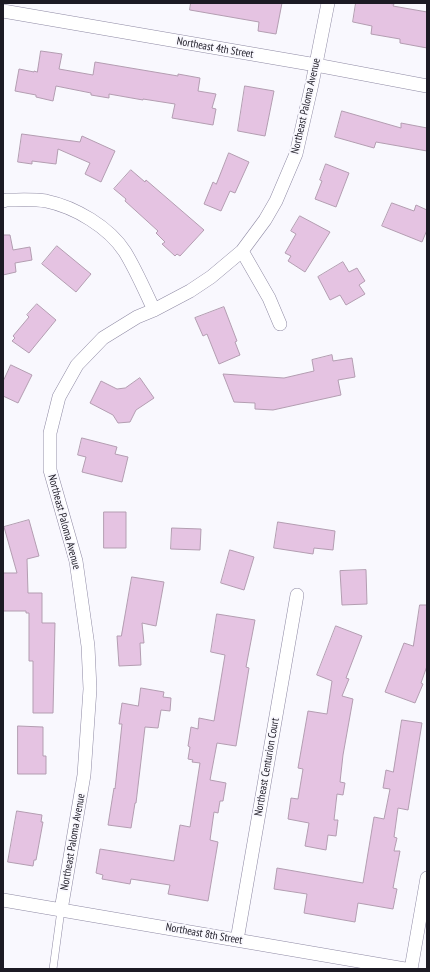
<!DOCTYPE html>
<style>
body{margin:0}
#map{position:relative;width:430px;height:972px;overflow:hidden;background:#f9f8fe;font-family:"PT Sans Narrow",sans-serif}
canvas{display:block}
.frame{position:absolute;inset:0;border:4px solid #1c1a24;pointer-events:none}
</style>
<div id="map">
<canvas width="430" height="972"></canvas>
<div class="frame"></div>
</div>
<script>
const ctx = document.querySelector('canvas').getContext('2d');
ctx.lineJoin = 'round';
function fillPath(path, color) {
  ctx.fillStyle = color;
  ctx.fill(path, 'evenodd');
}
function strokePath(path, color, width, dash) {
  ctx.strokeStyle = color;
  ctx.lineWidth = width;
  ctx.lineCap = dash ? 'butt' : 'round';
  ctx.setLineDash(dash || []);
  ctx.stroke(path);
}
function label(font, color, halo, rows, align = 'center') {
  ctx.font = font + ' "PT Sans Narrow",sans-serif';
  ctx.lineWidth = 3.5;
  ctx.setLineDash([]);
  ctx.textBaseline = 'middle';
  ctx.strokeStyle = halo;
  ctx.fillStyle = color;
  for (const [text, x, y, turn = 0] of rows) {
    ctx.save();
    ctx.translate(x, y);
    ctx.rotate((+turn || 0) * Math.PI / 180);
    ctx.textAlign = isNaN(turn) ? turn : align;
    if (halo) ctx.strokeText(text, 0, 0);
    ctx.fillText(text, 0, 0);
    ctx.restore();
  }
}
const building = new Path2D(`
 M 191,3 L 282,3 L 276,34 L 258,31 L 259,22 L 190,10 Z
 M 356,3 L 387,3 L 394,4 L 393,6 L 427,12 L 427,48 L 400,43 L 400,39 L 371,34 L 372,26 L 353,22 Z
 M 41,51 L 62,54 L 59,69 L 93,75 L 95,62 L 178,76 L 178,74 L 200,78 L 198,91 L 216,94 L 212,108 L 216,109 L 213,125 L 172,118 L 175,104 L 143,99 L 143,100 L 109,94 L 109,98 L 91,95 L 91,93 L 56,86 L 53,101 L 36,97 L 36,95 L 15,91 L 19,69 L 34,72 L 34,71 L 37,72 Z
 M 245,86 L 274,91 L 265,136 L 238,131 Z
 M 342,111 L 401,128 L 401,123 L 427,128 L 427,151 L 376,142 L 374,148 L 335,137 Z
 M 22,134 L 80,142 L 82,136 L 115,151 L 101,182 L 85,174 L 90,163 L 58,149 L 56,164 L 32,161 L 32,164 L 18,162 Z
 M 229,153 L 249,162 L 235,193 L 230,191 L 221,211 L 204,204 L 213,182 L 216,184 Z
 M 326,164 L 349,173 L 336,207 L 315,199 L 322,181 L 320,180 Z
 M 131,170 L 145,182 L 146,180 L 204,230 L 180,256 L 177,254 L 175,256 L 162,244 L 165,242 L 156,233 L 158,231 L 125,201 L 126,199 L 114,189 Z
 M 392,203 L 414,211 L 416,205 L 427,210 L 427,230 L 422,242 L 382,226 Z
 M 300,216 L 330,232 L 305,272 L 288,261 L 291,256 L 285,253 L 296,234 L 291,231 Z
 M 3,235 L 10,235 L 13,250 L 30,247 L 32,260 L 15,263 L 16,272 L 3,275 Z
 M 57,246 L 91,274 L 76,292 L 42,264 Z
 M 343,262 L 349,272 L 357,268 L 365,281 L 359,285 L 365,294 L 346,305 L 340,295 L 330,300 L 318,277 Z
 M 37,304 L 56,320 L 29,353 L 12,341 L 15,338 L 13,336 L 29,317 L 27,315 Z
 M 224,307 L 237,341 L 235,342 L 240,355 L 219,364 L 207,334 L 203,336 L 195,318 Z
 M 332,355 L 333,361 L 352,358 L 355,377 L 338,380 L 341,395 L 273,410 L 255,409 L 255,403 L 234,402 L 223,374 L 284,378 L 314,371 L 312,360 Z
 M 11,365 L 32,375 L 18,403 L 3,396 L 3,382 Z
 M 140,378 L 154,398 L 136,410 L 130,422 L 118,423 L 113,415 L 90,403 L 101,381 L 117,389 L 125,388 Z
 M 82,438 L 117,447 L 115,454 L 128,457 L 122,482 L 82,472 L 86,457 L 78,455 Z
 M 104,512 L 126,512 L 126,548 L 104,548 Z
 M 29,520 L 39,556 L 27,559 L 28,593 L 42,593 L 42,623 L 55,623 L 53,713 L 33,713 L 33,661 L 29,661 L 29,613 L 26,613 L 26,611 L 3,611 L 3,573 L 17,573 L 4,527 Z
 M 278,522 L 335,531 L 333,550 L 314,548 L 313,554 L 274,548 Z
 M 172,528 L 201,529 L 200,550 L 171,549 Z
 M 230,550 L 254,557 L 244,590 L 221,583 Z
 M 366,570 L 367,604 L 342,605 L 340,571 Z
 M 132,577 L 164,582 L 156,626 L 142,623 L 144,643 L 140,643 L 141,665 L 119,666 L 117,636 L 121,636 Z
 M 420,605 L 427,605 L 427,666 L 421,683 L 423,684 L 415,703 L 385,692 L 404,643 L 413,646 Z
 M 217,614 L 255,620 L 246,667 L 249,668 L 236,746 L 217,743 L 210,780 L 226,783 L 223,801 L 220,801 L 218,813 L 214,812 L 210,840 L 218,842 L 208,901 L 168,894 L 170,885 L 131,879 L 130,884 L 102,879 L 103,875 L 96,873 L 100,849 L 174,861 L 180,825 L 190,827 L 200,763 L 192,762 L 193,760 L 188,759 L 190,747 L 188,746 L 191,727 L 198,729 L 199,718 L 214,721 L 225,655 L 211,652 Z
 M 336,626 L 362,636 L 346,678 L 349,679 L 342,696 L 353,699 L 343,755 L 340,782 L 345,783 L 343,795 L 337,794 L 334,820 L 338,820 L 336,836 L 328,835 L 326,850 L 305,846 L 309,823 L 288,819 L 291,798 L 298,799 L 303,769 L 298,768 L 308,711 L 327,714 L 332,681 L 317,675 Z
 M 141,688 L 164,692 L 163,697 L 171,698 L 170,711 L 161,710 L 158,728 L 145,727 L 136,803 L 135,803 L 131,828 L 108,825 L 114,788 L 115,789 L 122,724 L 119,724 L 122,703 L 138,706 Z
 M 402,720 L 422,723 L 408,810 L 398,808 L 394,837 L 397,838 L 394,851 L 400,851 L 393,888 L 397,889 L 393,909 L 358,903 L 355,922 L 304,913 L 307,894 L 274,889 L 277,868 L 363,883 L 374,817 L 384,819 L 390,789 L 383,788 L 386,770 L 393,772 Z
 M 18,726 L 43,727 L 43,756 L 46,756 L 46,774 L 18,774 Z
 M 17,811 L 42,815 L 41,822 L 43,822 L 36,860 L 34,860 L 33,866 L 8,862 Z`);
fillPath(building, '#e5c3e2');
strokePath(building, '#b39db1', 1);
const service = new Path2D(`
 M 53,969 L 61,910`);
const minor = new Path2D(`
 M 3,11 L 316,65 L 427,86
 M 3,201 L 6,200 C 19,200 34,199 46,201 C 75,207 109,227 125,252 C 136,270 145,291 154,310
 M 242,251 L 269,298 L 280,324
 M 3,900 L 405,969
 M 61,910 L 84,775 L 90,689 L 88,646 L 76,561 L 50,470 L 50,433 L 59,397 L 77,365 L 103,338 L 137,317 L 154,310 L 190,291 L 211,277 L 242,251 L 265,220 L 276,201 L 296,154 L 312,84 L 328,3
 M 237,940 L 297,595
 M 411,969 L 427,878`);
strokePath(service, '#8f8aa4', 8);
strokePath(minor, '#8f8aa4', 14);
strokePath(service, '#fff', 7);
strokePath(minor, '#fff', 13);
label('11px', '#1c1a24', '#f9f8fe', [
 ["Northeast 4th Street",215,48,10],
 ["Northeast Paloma Avenue",306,106,-77],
 ["Northeast Paloma Avenue",64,522,75],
 ["Northeast Centurion Court",267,767,-80],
 ["Northeast Paloma Avenue",73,842,-80],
 ["Northeast 8th Street",204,934,10]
]);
</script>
